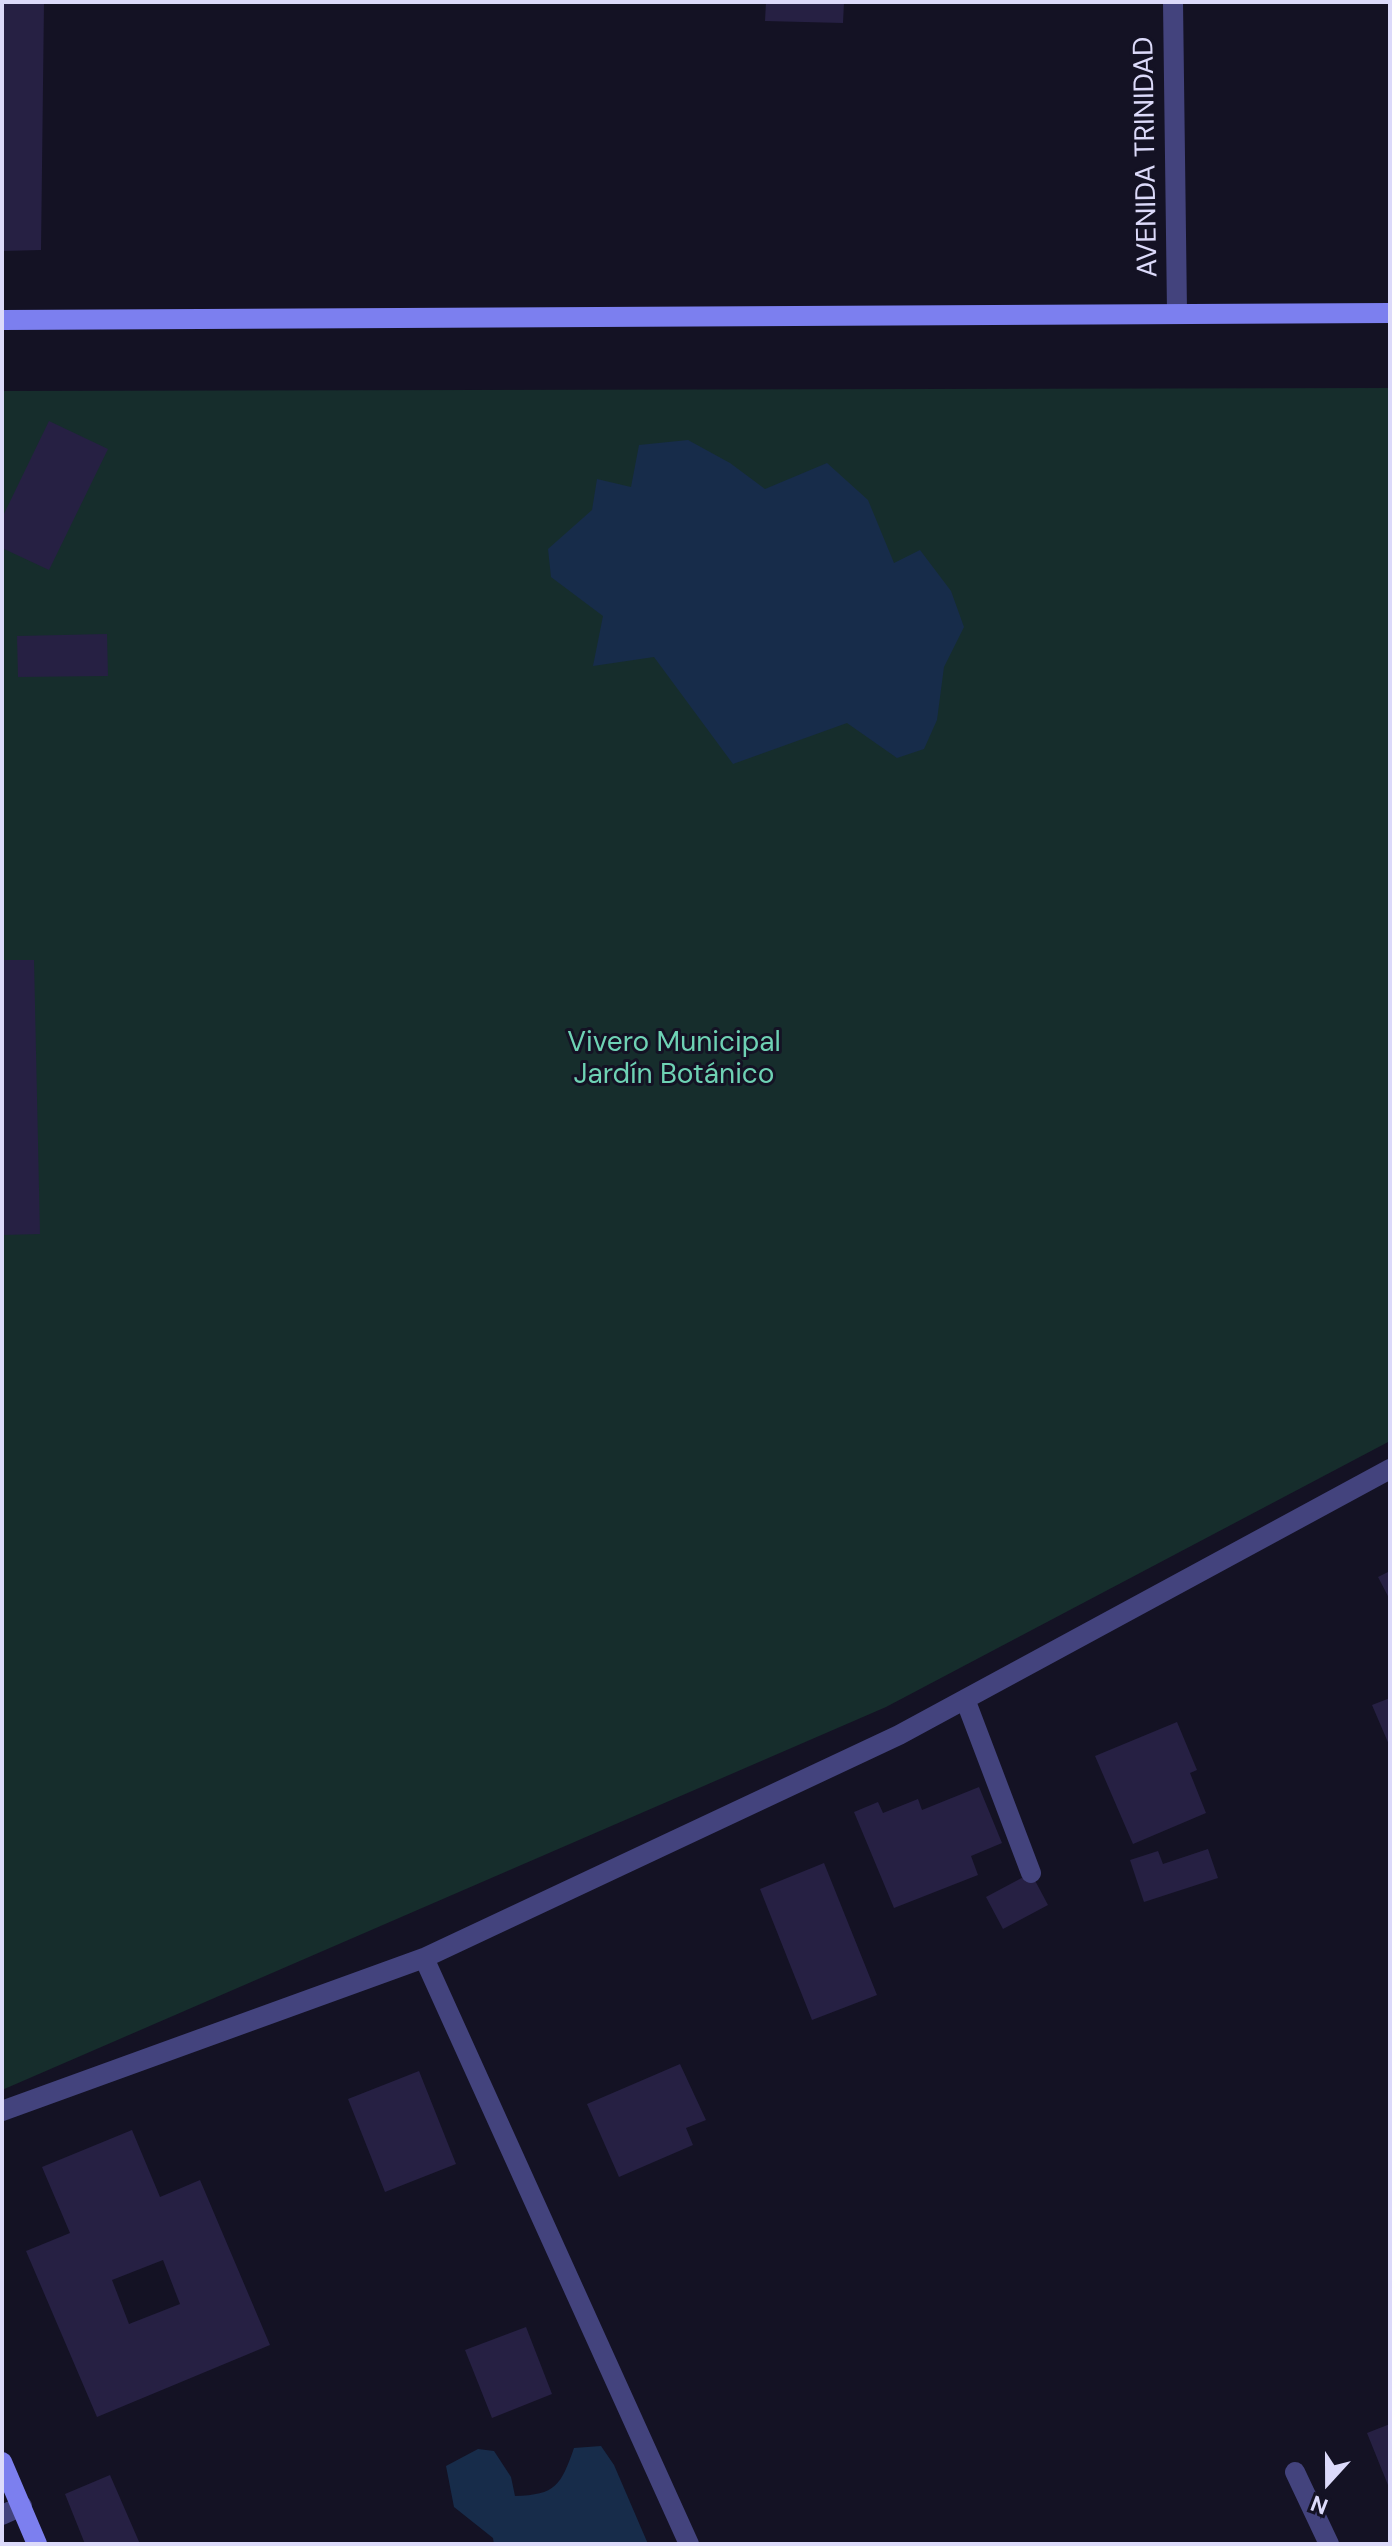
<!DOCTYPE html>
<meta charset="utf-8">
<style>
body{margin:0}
#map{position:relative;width:1392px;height:2546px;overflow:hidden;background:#141224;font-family:"DM Sans",sans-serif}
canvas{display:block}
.frame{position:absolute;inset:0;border:4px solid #dcdafa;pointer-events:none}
.north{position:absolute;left:1288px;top:2442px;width:80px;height:80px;-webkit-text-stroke:6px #141224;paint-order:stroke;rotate:201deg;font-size:22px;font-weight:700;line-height:32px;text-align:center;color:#dcdafa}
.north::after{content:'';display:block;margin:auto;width:28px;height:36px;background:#dcdafa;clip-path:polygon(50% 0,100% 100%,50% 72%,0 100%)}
</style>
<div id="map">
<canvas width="1392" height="2546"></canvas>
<div class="frame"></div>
<div class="north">N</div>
</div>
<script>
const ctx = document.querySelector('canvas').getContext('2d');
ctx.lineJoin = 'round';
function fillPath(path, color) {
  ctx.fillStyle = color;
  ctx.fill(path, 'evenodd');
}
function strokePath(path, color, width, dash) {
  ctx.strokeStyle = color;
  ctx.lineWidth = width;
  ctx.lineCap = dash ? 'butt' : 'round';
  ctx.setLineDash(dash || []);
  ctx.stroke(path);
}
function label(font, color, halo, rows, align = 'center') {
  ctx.font = font + ' "DM Sans",sans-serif';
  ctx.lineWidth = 6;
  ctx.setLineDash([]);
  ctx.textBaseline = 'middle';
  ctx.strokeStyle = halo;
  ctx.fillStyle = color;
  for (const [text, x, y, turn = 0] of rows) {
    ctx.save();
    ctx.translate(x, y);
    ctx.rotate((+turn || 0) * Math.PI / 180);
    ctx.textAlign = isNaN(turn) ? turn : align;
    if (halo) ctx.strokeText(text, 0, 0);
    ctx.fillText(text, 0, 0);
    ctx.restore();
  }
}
fillPath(new Path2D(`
 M 1390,388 L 1390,1441 L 886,1707 L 2,2090 L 2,391 Z`), '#162d2c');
fillPath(new Path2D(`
 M 688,440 L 730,463 L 765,489 L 827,463 L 868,500 L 894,563 L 920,550 L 951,591 L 964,627 L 944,667 L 937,720 L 924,749 L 897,758 L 847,723 L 733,764 L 654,657 L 593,666 L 603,616 L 551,577 L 548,549 L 592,510 L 597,479 L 631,487 L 639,445 Z
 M 601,2446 L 614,2465 L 648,2544 L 494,2544 L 493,2538 L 454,2507 L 446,2466 L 478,2449 L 494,2451 L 511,2477 L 515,2496 C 556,2495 561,2485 574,2448 Z`), '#172c4a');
fillPath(new Path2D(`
 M 2,2 L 44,2 L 41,250 L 2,251 Z
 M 766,2 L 844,2 L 843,23 L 765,21 Z
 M 49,421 L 108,449 L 49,570 L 2,548 L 2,518 Z
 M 107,634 L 108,676 L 18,677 L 17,636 Z
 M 2,960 L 34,960 L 40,1234 L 2,1235 Z
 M 1390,1571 L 1390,1600 L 1378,1577 Z
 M 1390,1698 L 1390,1747 L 1372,1705 Z
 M 1177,1722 L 1197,1770 L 1190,1773 L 1206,1813 L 1133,1844 L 1095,1756 Z
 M 979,1787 L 1002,1843 L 971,1856 L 978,1875 L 894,1908 L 854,1812 L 878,1802 L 883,1813 L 918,1799 L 922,1810 Z
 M 1208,1849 L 1218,1878 L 1144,1902 L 1130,1860 L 1158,1851 L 1163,1864 Z
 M 824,1863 L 877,1995 L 812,2020 L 760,1889 Z
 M 1031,1873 L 1048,1905 L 1003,1929 L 986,1897 Z
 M 680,2064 L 706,2120 L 686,2128 L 693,2145 L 619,2177 L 587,2104 Z
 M 419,2071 L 456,2164 L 385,2192 L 348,2099 Z
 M 132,2130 L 160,2197 L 200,2180 L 270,2345 L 97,2417 L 26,2251 L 70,2233 L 42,2167 ZM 163,2260 L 180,2304 L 129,2324 L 112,2280 Z
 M 526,2327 L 552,2394 L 492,2418 L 465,2350 Z
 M 1390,2424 L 1390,2490 L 1367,2433 Z
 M 110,2475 L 140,2544 L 85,2544 L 65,2494 Z`), '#262043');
strokePath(new Path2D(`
 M 1173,2 L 1177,312
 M 965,1699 L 1031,1873
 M 424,1958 L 689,2544
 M 2,2111 L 424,1958 L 899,1735 L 1390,1469
 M 1295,2472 L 1329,2544
 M 2,2515 L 22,2506`), '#43437d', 20);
strokePath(new Path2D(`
 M 2,320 L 1390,313
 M 2,2462 L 37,2544`), '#7c7fef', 20);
label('28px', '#dcdafa', '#141224', [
 ["AVENIDA TRINIDAD",1147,157,-91]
]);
label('28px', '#6ed2b4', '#141224', [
 ["Vivero Municipal",674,1044],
 ["Jardín Botánico",674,1076]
]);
</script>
